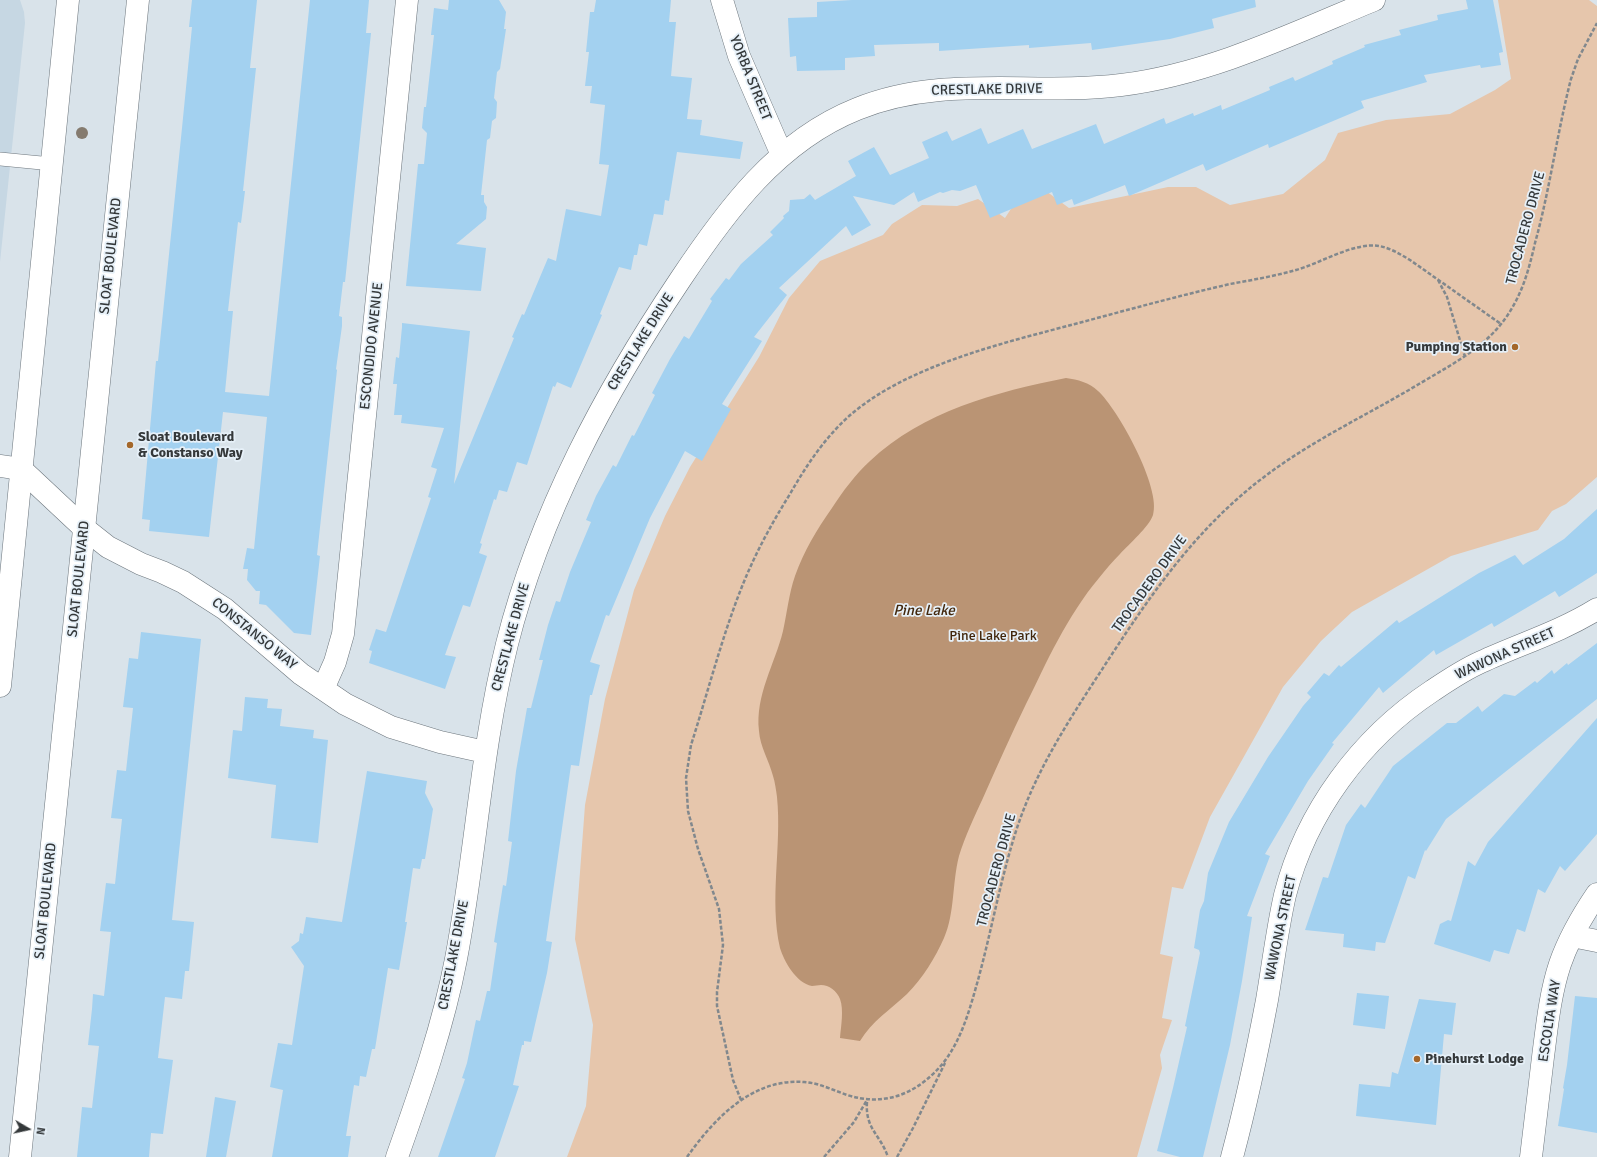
<!DOCTYPE html>
<style>
body{margin:0}
#map{position:relative;width:1597px;height:1157px;overflow:hidden;background:#d9e3ea;font-family:Signika,sans-serif}
canvas{display:block}
.north{position:absolute;left:8px;top:1109px;width:40px;height:40px;-webkit-text-stroke:3px #e6f0f8;paint-order:stroke;rotate:99deg;font-size:11px;font-weight:700;line-height:16px;text-align:center;color:#34383a}
.north::after{content:'';display:block;margin:auto;width:14px;height:18px;background:#34383a;clip-path:polygon(50% 0,100% 100%,50% 72%,0 100%)}
</style>
<div id="map">
<canvas width="1597" height="1157"></canvas>
<div class="north">N</div>
</div>
<script>
const ctx = document.querySelector('canvas').getContext('2d');
ctx.lineJoin = 'round';
function fillPath(path, color) {
  ctx.fillStyle = color;
  ctx.fill(path, 'evenodd');
}
function strokePath(path, color, width, dash) {
  ctx.strokeStyle = color;
  ctx.lineWidth = width;
  ctx.lineCap = dash ? 'butt' : 'round';
  ctx.setLineDash(dash || []);
  ctx.stroke(path);
}
function label(font, color, halo, rows, align = 'center') {
  ctx.font = font + ' Signika,sans-serif';
  ctx.lineWidth = 3.5;
  ctx.setLineDash([]);
  ctx.textBaseline = 'middle';
  ctx.strokeStyle = halo;
  ctx.fillStyle = color;
  for (const [text, x, y, turn = 0] of rows) {
    ctx.save();
    ctx.translate(x, y);
    ctx.rotate((+turn || 0) * Math.PI / 180);
    ctx.textAlign = isNaN(turn) ? turn : align;
    if (halo) ctx.strokeText(text, 0, 0);
    ctx.fillText(text, 0, 0);
    ctx.restore();
  }
}
fillPath(new Path2D(`
 M 0,0 L 20,0 L 24,12 L 25,23 L 0,262 Z`), '#c6d7e3');
fillPath(new Path2D(`
 M 1498,0 L 1589,0 L 1597,6 L 1597,477 L 1566,504 L 1552,511 L 1538,530 L 1451,556 L 1352,612 L 1321,641 L 1283,687 L 1210,817 L 1183,889 L 1172,887 L 1160,954 L 1173,957 L 1162,1018 L 1172,1020 L 1160,1055 L 1162,1068 L 1137,1157 L 567,1157 L 586,1106 L 593,1025 L 575,939 L 585,805 L 605,699 L 634,590 L 665,516 L 690,467 L 759,357 L 789,298 L 820,261 L 883,235 L 892,224 L 922,205 L 957,206 L 978,199 L 1005,218 L 1020,195 L 1046,191 L 1069,208 L 1168,187 L 1196,187 L 1230,205 L 1283,194 L 1325,160 L 1338,133 L 1386,120 L 1450,114 L 1495,90 L 1511,79 Z`), '#e6c6ac');
fillPath(new Path2D(`
 M 1066,378 C 1078,380 1089,382 1098,391 C 1118,409 1162,489 1153,515 C 1149,527 1129,544 1120,554 C 1113,561 1106,569 1099,578 C 1083,597 1070,618 1058,640 C 1046,661 1037,683 1026,704 C 1011,735 997,766 983,798 C 974,817 965,837 959,856 C 952,883 955,913 944,938 C 935,958 923,978 907,994 C 890,1010 872,1021 860,1041 L 840,1038 C 841,1026 844,1010 840,999 C 837,991 829,985 821,985 C 818,985 815,986 812,986 C 796,983 784,961 780,948 C 769,899 782,847 777,797 C 776,790 775,782 773,776 C 769,760 760,747 759,731 C 755,695 775,664 783,631 C 787,613 789,593 795,576 C 804,551 817,529 832,508 C 843,491 855,475 870,461 C 923,411 996,392 1066,378 Z`), '#ba9474');
fillPath(new Path2D(`
 M 192,0 L 257,0 L 250,68 L 256,68 L 243,191 L 245,191 L 241,223 L 238,222 L 228,311 L 233,311 L 225,392 L 269,396 L 310,0 L 369,0 L 366,33 L 371,33 L 345,282 L 343,282 L 339,316 L 342,317 L 342,326 L 336,369 L 337,370 L 317,555 L 320,556 L 311,635 L 294,633 L 266,605 L 259,604 L 260,591 L 256,591 L 247,580 L 248,569 L 243,569 L 247,548 L 254,549 L 267,417 L 223,412 L 209,537 L 149,531 L 150,520 L 142,519 L 156,361 L 158,361 L 182,128 L 192,27 L 189,27 Z
 M 449,0 L 499,0 L 506,12 L 504,29 L 506,29 L 500,69 L 497,72 L 494,98 L 497,102 L 496,118 L 492,121 L 490,138 L 487,140 L 481,195 L 484,195 L 484,202 L 487,207 L 486,219 L 456,244 L 486,248 L 481,291 L 406,286 L 418,164 L 424,164 L 427,133 L 422,128 L 424,107 L 426,107 L 434,35 L 431,35 L 434,8 L 448,10 Z
 M 596,0 L 671,0 L 669,22 L 676,22 L 671,76 L 692,78 L 687,119 L 702,120 L 700,135 L 743,142 L 740,159 L 677,152 L 669,201 L 665,200 L 663,215 L 654,214 L 647,246 L 639,244 L 637,255 L 634,255 L 631,270 L 619,267 L 600,314 L 602,315 L 571,388 L 557,382 L 555,387 L 553,386 L 527,465 L 517,462 L 507,492 L 499,490 L 496,500 L 494,499 L 480,543 L 482,544 L 479,553 L 487,556 L 470,607 L 463,605 L 445,655 L 456,657 L 445,689 L 369,663 L 372,651 L 369,650 L 376,629 L 386,632 L 431,498 L 428,497 L 437,469 L 431,467 L 444,428 L 401,423 L 402,415 L 394,415 L 397,384 L 393,384 L 396,357 L 399,358 L 402,327 L 402,323 L 470,331 L 454,484 L 514,338 L 512,337 L 522,314 L 524,315 L 548,258 L 556,261 L 566,209 L 601,216 L 609,165 L 599,164 L 605,105 L 590,103 L 592,86 L 585,86 L 589,52 L 586,52 L 590,12 L 594,12 Z
 M 852,0 L 1255,0 L 1256,7 L 1212,19 L 1214,28 L 1170,39 L 1114,47 L 1092,50 L 1091,43 L 1029,48 L 1029,45 L 939,51 L 939,43 L 874,45 L 875,56 L 845,58 L 845,70 L 797,71 L 796,56 L 790,57 L 788,18 L 817,17 L 817,2 Z
 M 1466,0 L 1493,0 L 1503,52 L 1499,53 L 1501,65 L 1481,68 L 1480,65 L 1424,75 L 1427,82 L 1361,101 L 1364,108 L 1269,148 L 1268,144 L 1206,171 L 1203,164 L 1129,196 L 1125,185 L 1074,205 L 1072,199 L 1057,205 L 1052,192 L 990,218 L 976,185 L 960,191 L 952,190 L 943,193 L 940,192 L 918,202 L 914,192 L 894,205 L 853,196 L 871,225 L 852,236 L 846,226 L 779,288 L 787,295 L 754,337 L 762,341 L 722,404 L 731,409 L 702,461 L 685,451 L 650,518 L 609,616 L 606,615 L 590,662 L 600,665 L 592,695 L 590,695 L 579,766 L 571,765 L 546,941 L 552,942 L 547,973 L 531,1042 L 524,1041 L 524,1045 L 522,1045 L 513,1085 L 519,1086 L 495,1157 L 438,1157 L 465,1079 L 462,1078 L 467,1063 L 476,1020 L 480,1021 L 487,991 L 490,991 L 497,943 L 494,942 L 503,885 L 506,886 L 512,842 L 508,841 L 516,771 L 527,708 L 531,708 L 543,660 L 539,660 L 548,625 L 556,601 L 560,602 L 570,572 L 591,522 L 586,520 L 596,496 L 613,465 L 616,467 L 632,435 L 634,436 L 655,395 L 652,393 L 670,359 L 684,336 L 689,339 L 712,301 L 710,299 L 726,278 L 729,280 L 741,264 L 773,235 L 770,232 L 784,218 L 783,216 L 789,211 L 790,200 L 804,199 L 810,194 L 815,200 L 856,176 L 848,161 L 874,147 L 890,175 L 929,158 L 922,142 L 947,131 L 952,141 L 981,128 L 988,144 L 1023,129 L 1032,149 L 1096,124 L 1104,144 L 1164,118 L 1166,124 L 1193,113 L 1194,116 L 1221,105 L 1222,110 L 1270,90 L 1269,87 L 1293,77 L 1295,81 L 1333,64 L 1332,61 L 1365,47 L 1364,45 L 1401,35 L 1399,30 L 1438,20 L 1437,15 L 1468,9 Z
 M 1597,509 L 1597,573 L 1559,597 L 1555,591 L 1494,627 L 1492,623 L 1436,655 L 1434,650 L 1383,693 L 1379,687 L 1332,743 L 1334,744 L 1308,781 L 1265,854 L 1270,856 L 1247,916 L 1252,917 L 1242,981 L 1230,1045 L 1203,1157 L 1180,1157 L 1157,1151 L 1173,1088 L 1187,1027 L 1185,1026 L 1200,953 L 1199,950 L 1194,948 L 1200,910 L 1204,901 L 1208,873 L 1229,822 L 1268,757 L 1303,706 L 1311,697 L 1307,693 L 1324,673 L 1329,676 L 1339,665 L 1341,667 L 1397,620 L 1399,623 L 1479,573 L 1515,555 L 1523,565 L 1564,539 Z
 M 141,632 L 201,639 L 172,920 L 194,922 L 189,971 L 185,971 L 182,999 L 165,997 L 158,1058 L 173,1060 L 163,1134 L 151,1133 L 149,1157 L 77,1157 L 82,1107 L 92,1108 L 99,1046 L 88,1045 L 92,1009 L 93,994 L 104,996 L 111,932 L 100,931 L 106,883 L 115,884 L 122,819 L 111,818 L 117,770 L 126,771 L 133,708 L 123,707 L 129,658 L 138,659 Z
 M 1597,643 L 1597,699 L 1446,819 L 1426,851 L 1425,850 L 1415,879 L 1408,876 L 1385,943 L 1376,942 L 1375,951 L 1343,947 L 1344,934 L 1305,930 L 1323,877 L 1328,878 L 1346,825 L 1361,804 L 1365,808 L 1393,766 L 1447,723 L 1456,723 L 1478,706 L 1482,712 L 1504,694 L 1515,696 L 1535,681 L 1537,683 L 1552,670 L 1554,674 L 1567,663 L 1568,665 Z
 M 245,697 L 268,699 L 267,708 L 282,709 L 280,726 L 314,730 L 313,738 L 328,740 L 318,843 L 271,838 L 276,785 L 228,778 L 233,730 L 242,731 Z
 M 1597,718 L 1597,834 L 1565,871 L 1560,866 L 1545,893 L 1538,889 L 1525,932 L 1517,929 L 1509,954 L 1494,950 L 1490,962 L 1434,944 L 1440,924 L 1448,920 L 1451,921 L 1468,861 L 1475,866 L 1488,842 Z
 M 367,771 L 427,781 L 425,793 L 433,809 L 425,859 L 422,859 L 420,869 L 413,868 L 405,922 L 407,922 L 399,970 L 388,968 L 375,1049 L 372,1049 L 366,1077 L 360,1076 L 359,1086 L 354,1085 L 346,1136 L 351,1136 L 348,1157 L 272,1157 L 283,1090 L 270,1087 L 278,1043 L 292,1045 L 304,966 L 291,947 L 299,941 L 300,933 L 303,934 L 306,917 L 342,922 Z
 M 1357,993 L 1389,996 L 1385,1029 L 1353,1025 Z
 M 1575,996 L 1597,998 L 1597,1133 L 1558,1126 L 1564,1089 L 1563,1088 L 1567,1065 Z
 M 1419,999 L 1456,1003 L 1452,1035 L 1444,1034 L 1436,1125 L 1356,1116 L 1359,1084 L 1390,1087 L 1392,1072 L 1398,1074 Z
 M 215,1097 L 236,1101 L 226,1157 L 206,1157 Z`), '#a3d1f0');
const service = new Path2D(`
 M 0,159 L 52,164`);
const minor = new Path2D(`
 M 722,0 L 739,56 L 782,155
 M 0,466 L 21,469 L 84,528 L 108,547 L 141,564 L 162,572 L 183,582 L 225,609 L 301,674 L 345,704 L 391,727 L 440,742 L 485,752
 M 323,689 L 335,662 L 343,634 L 407,0
 M 1572,936 L 1597,941
 M 397,1157 C 420,1092 443,1027 456,959 C 476,854 481,748 507,644 C 540,513 605,392 680,280 C 726,211 777,141 857,109 C 943,74 1031,96 1121,85 C 1210,74 1292,34 1374,0
 M 1232,1157 C 1246,1105 1257,1053 1267,1000 C 1273,965 1277,930 1285,895 C 1306,812 1361,738 1432,691 C 1447,681 1463,670 1481,662 C 1520,644 1560,632 1597,609
 M 1531,1157 C 1535,1124 1539,1090 1543,1057 C 1547,1026 1550,994 1560,964 C 1569,938 1582,916 1597,894`);
const primary = new Path2D(`
 M 0,686 L 68,0
 M 20,1157 L 138,0`);
strokePath(service, '#6d767d', 14);
strokePath(minor, '#6d767d', 23);
strokePath(primary, '#6d767d', 23);
strokePath(new Path2D(`
 M 1438,280 L 1447,297 L 1465,357
 M 741,1100 L 733,1080 L 717,1006 L 717,992 L 723,945 L 719,909 L 698,849 L 688,811 L 686,778 L 691,745 C 708,692 722,636 743,584 C 756,552 772,523 790,494 C 806,466 824,439 848,417 C 905,366 1003,343 1075,324 C 1127,310 1178,296 1230,284 C 1252,280 1275,276 1296,270 C 1321,263 1354,242 1379,246 C 1390,248 1400,254 1410,260 L 1501,324
 M 867,1102 C 865,1129 880,1134 888,1157
 M 687,1157 C 714,1119 752,1078 804,1082 C 819,1083 833,1090 847,1095 C 882,1106 912,1096 937,1070 C 960,1046 969,1012 978,980 C 992,929 1001,876 1018,825 C 1037,769 1069,720 1101,671 C 1149,597 1196,527 1268,474 C 1315,439 1369,414 1419,384 C 1454,363 1491,345 1512,308 C 1524,288 1530,265 1535,243 C 1550,189 1557,133 1571,79 L 1578,59 L 1597,23
 M 824,1157 L 854,1122 L 867,1100
 M 897,1157 L 913,1128 L 945,1063`), '#81888d', 2.5, [4, 2]);
strokePath(service, '#fff', 13);
strokePath(minor, '#fff', 22);
strokePath(primary, '#fff', 22);
ctx.fillStyle = '#857b6f';
for (const [x, y] of [
 [82,133]
]) {
  ctx.beginPath();
  ctx.arc(x, y, 6, 0, 2 * Math.PI);
  ctx.fill();
}
for (const [x, y, r, color] of [
 [1515,347,4,"#a4672a"],
 [130,445,4,"#a4672a"],
 [1417,1059,4,"#a4672a"]
]) {
  const dot = new Path2D();
  dot.arc(x, y, r, 0, 2 * Math.PI);
  ctx.fillStyle = color;
  ctx.fill(dot);
  strokePath(dot, '#e6f0f8', 1.5);
}
label('14px', '#34383a', '#e6f0f8', [
 ["YORBA STREET",750,78,68],
 ["CRESTLAKE DRIVE",987,90,-1],
 ["TROCADERO DRIVE",1526,228,-75],
 ["SLOAT BOULEVARD",111,256,-84],
 ["CRESTLAKE DRIVE",641,342,-58],
 ["ESCONDIDO AVENUE",372,346,-84],
 ["SLOAT BOULEVARD",79,579,-84],
 ["TROCADERO DRIVE",1150,584,-54],
 ["CONSTANSO WAY",254,634,39],
 ["CRESTLAKE DRIVE",511,637,-75],
 ["WAWONA STREET",1505,654,-24],
 ["TROCADERO DRIVE",997,870,-75],
 ["SLOAT BOULEVARD",46,901,-84],
 ["WAWONA STREET",1281,928,-78],
 ["CRESTLAKE DRIVE",454,955,-79],
 ["ESCOLTA WAY",1550,1021,-81]
]);
label('bold 14px', '#34383a', '#e6f0f8', [
 ["Pumping Station",1507,347,"right"],
 ["Sloat Boulevard",138,437],
 ["& Constanso Way",138,453],
 ["Pinehurst Lodge",1425,1059]
], 'left');
label('14px', '#41260b', '#e6f0f8', [
 ["Pine Lake Park",993,636]
]);
label('italic 15px', '#43280d', '#e6f0f8', [
 ["Pine Lake",924,611]
]);
</script>
